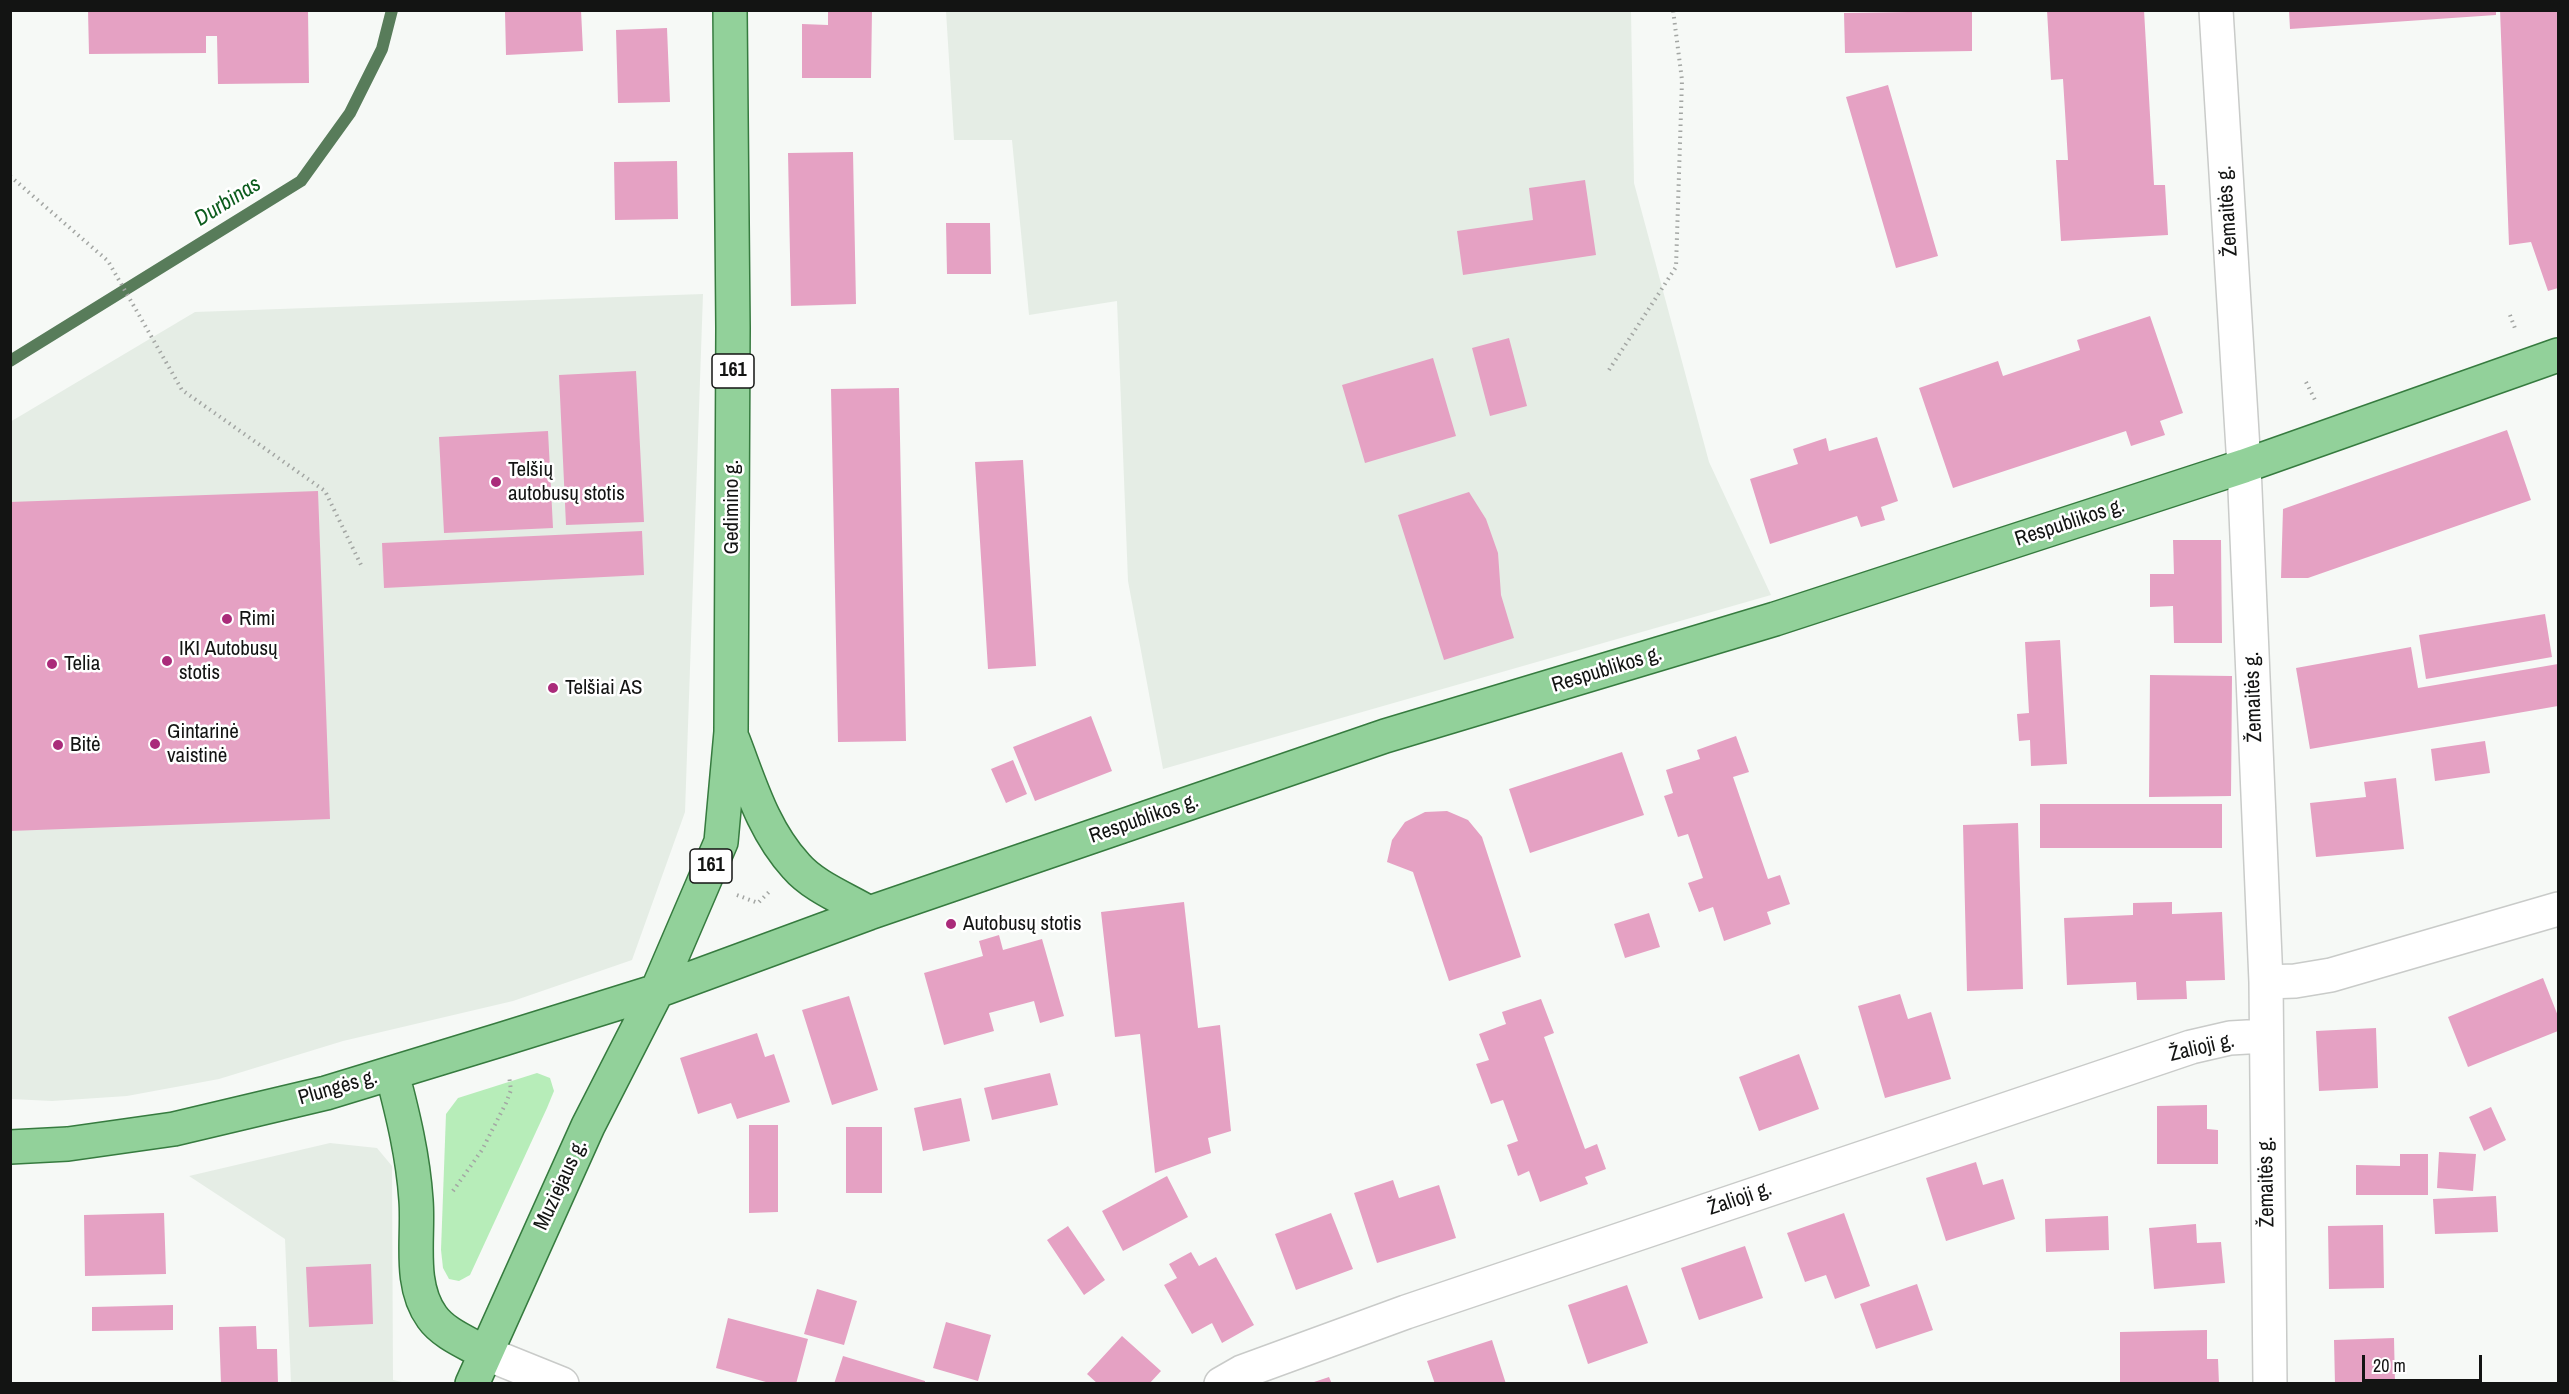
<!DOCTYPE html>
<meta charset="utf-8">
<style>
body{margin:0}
#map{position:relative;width:2569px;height:1394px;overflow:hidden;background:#f6f9f6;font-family:"Archivo Narrow",sans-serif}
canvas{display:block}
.frame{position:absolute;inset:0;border:12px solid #131413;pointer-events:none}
.scale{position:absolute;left:2362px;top:1355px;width:120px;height:27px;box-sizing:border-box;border:3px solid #131413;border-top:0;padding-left:8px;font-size:18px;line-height:21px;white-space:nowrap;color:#131413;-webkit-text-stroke:4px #fff;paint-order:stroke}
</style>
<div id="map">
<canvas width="2569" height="1394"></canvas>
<div class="frame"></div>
<div class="scale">20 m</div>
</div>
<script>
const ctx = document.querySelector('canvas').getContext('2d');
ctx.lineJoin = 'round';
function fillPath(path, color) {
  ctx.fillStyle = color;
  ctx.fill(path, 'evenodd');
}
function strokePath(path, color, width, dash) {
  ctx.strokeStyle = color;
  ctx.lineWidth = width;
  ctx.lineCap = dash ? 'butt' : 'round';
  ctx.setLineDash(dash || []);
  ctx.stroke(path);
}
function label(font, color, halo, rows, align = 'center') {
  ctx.font = font + ' "Archivo Narrow",sans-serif';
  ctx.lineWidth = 5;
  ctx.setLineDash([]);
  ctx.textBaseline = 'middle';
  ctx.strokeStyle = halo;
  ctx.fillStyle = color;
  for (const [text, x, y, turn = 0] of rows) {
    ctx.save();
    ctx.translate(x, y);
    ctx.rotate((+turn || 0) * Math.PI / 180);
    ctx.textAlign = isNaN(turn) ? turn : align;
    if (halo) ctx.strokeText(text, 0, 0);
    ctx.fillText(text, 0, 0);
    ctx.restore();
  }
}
fillPath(new Path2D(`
 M 946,11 L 1631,11 L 1634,183 L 1709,462 L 1771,595 L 1163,769 L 1128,581 L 1117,301 L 1029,315 L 1012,140 L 954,140 Z
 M 703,294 L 685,812 L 632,960 L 513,1001 L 343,1041 L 219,1079 L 127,1096 L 52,1101 L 11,1099 L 10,422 L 195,312 Z
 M 330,1143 L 377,1148 L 392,1166 L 393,1380 L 407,1383 L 291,1383 L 285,1239 L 189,1176 Z`), '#e5ede5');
fillPath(new Path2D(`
 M 537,1073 L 550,1078 L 554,1091 L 547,1108 L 470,1275 L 459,1281 L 449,1279 L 443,1268 L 441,1250 L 446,1114 L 458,1098 Z`), '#b7edb9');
strokePath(new Path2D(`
 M 10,361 L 301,181 L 350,113 L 382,49 L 392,10`), '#587c5a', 12);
fillPath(new Path2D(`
 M 88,10 L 308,10 L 309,83 L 218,84 L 217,36 L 206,36 L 206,53 L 89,54 Z
 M 581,10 L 583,51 L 506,55 L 505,12 Z
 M 828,10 L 872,10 L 871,78 L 802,78 L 802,24 L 828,25 Z
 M 2047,10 L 2144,10 L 2154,185 L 2165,185 L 2168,235 L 2061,241 L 2056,160 L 2068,160 L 2063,79 L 2051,80 Z
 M 2289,10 L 2496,10 L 2496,15 L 2290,29 Z
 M 2500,10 L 2558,10 L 2558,288 L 2548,291 L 2531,242 L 2509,245 Z
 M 1972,11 L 1972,51 L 1845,53 L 1844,13 Z
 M 667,28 L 670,102 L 618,103 L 616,30 Z
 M 1888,85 L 1938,256 L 1896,268 L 1846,97 Z
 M 853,152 L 856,304 L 791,306 L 788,153 Z
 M 677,161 L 678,219 L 615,220 L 614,162 Z
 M 1585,180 L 1596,255 L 1463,275 L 1457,231 L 1533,220 L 1529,188 Z
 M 946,223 L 990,223 L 991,274 L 947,274 Z
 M 2150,316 L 2183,413 L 2160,421 L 2165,435 L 2131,446 L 2126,431 L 1953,488 L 1919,388 L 1998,361 L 2003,376 L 2080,350 L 2077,340 Z
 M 1509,338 L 1527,406 L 1490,416 L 1472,348 Z
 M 1433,358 L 1456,436 L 1365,463 L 1342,385 Z
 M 636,371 L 644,522 L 566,525 L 559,375 Z
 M 899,388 L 906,741 L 838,742 L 831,389 Z
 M 2507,430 L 2531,500 L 2308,578 L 2281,578 L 2283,509 Z
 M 548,431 L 553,528 L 444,533 L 439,437 Z
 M 1877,437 L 1898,501 L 1881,507 L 1885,520 L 1861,527 L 1857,516 L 1770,544 L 1750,479 L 1798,464 L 1793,449 L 1826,438 L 1829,451 Z
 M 1023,460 L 1036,666 L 988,669 L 975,462 Z
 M 318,491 L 330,819 L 10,831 L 10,502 Z
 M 1469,492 L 1486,519 L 1498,553 L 1501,595 L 1514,638 L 1444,660 L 1398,515 Z
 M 642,531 L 644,575 L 384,588 L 382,543 Z
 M 2173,540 L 2221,540 L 2222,643 L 2174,643 L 2173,606 L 2150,607 L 2150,574 L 2174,574 Z
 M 2545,614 L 2552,657 L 2426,679 L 2419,635 Z
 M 2060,640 L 2067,764 L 2031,766 L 2030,740 L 2019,741 L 2017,714 L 2029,713 L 2025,642 Z
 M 2411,647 L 2418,688 L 2558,664 L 2558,706 L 2310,749 L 2296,668 Z
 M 2150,675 L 2232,676 L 2231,796 L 2149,797 Z
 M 1091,716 L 1112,771 L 1035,801 L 1013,747 Z
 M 1736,736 L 1749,772 L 1733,777 L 1768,879 L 1780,875 L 1790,904 L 1767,912 L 1771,924 L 1724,941 L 1713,907 L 1699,912 L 1688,883 L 1703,878 L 1688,834 L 1678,837 L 1664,796 L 1673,793 L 1666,770 L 1700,759 L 1697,750 Z
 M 2485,741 L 2490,773 L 2435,781 L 2431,749 Z
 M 1622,752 L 1644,815 L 1530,853 L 1509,789 Z
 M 1013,760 L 1027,794 L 1006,803 L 991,769 Z
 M 2396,778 L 2404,849 L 2316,857 L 2310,803 L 2366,797 L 2364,782 Z
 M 2040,804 L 2222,804 L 2222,848 L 2040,848 Z
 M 1447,811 L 1468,820 L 1482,837 L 1521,957 L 1449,981 L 1413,872 L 1387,862 L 1392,840 L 1405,822 L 1425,812 Z
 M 2018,823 L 2023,989 L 1967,991 L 1963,825 Z
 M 1184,902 L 1198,1028 L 1220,1025 L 1231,1131 L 1208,1138 L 1211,1153 L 1155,1173 L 1140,1034 L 1115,1037 L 1101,912 Z
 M 2172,902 L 2172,914 L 2222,912 L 2225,980 L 2186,981 L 2187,999 L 2137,1000 L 2136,982 L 2067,985 L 2064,918 L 2133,915 L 2133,903 Z
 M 1649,913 L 1660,947 L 1625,958 L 1614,924 Z
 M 999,935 L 1003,950 L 1042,939 L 1064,1016 L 1040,1023 L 1034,1001 L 989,1013 L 994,1031 L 944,1045 L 924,973 L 983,956 L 979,941 Z
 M 2543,978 L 2558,1016 L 2558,1031 L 2468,1067 L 2448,1017 Z
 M 1900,994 L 1908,1019 L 1931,1012 L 1951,1079 L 1885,1098 L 1858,1006 Z
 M 849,996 L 878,1090 L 832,1105 L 802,1010 Z
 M 1541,999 L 1554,1033 L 1544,1037 L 1585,1149 L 1597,1144 L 1606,1169 L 1585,1177 L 1588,1184 L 1540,1202 L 1529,1171 L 1518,1176 L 1507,1145 L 1518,1141 L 1503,1100 L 1491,1104 L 1476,1064 L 1489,1060 L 1479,1034 L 1506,1024 L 1502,1012 Z
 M 2376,1028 L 2378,1088 L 2319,1091 L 2316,1031 Z
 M 757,1033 L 765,1057 L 774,1054 L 790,1102 L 737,1119 L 731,1103 L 698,1114 L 680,1058 Z
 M 1799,1054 L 1819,1109 L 1759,1131 L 1739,1077 Z
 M 1050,1073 L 1058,1105 L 992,1120 L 984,1088 Z
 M 961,1098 L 970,1141 L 923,1151 L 914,1108 Z
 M 2207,1105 L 2207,1129 L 2218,1130 L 2218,1164 L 2157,1164 L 2157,1106 Z
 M 2491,1107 L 2506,1140 L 2484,1151 L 2469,1117 Z
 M 749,1125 L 778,1125 L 778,1212 L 749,1213 Z
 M 846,1127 L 882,1127 L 882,1193 L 846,1193 Z
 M 2439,1152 L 2476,1154 L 2473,1191 L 2437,1188 Z
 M 2400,1154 L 2428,1154 L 2428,1195 L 2356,1195 L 2356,1165 L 2400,1166 Z
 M 1976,1162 L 1983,1185 L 2003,1179 L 2015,1219 L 1946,1241 L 1926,1178 Z
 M 1167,1176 L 1188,1217 L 1123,1251 L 1102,1211 Z
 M 1393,1180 L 1399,1198 L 1439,1185 L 1456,1238 L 1377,1263 L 1354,1193 Z
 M 2496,1196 L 2498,1232 L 2435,1234 L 2433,1199 Z
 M 164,1213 L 166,1274 L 85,1276 L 84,1215 Z
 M 1331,1213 L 1353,1269 L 1296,1290 L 1275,1234 Z
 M 1844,1213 L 1870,1286 L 1835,1299 L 1826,1275 L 1805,1282 L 1787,1233 Z
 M 2108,1216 L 2109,1250 L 2046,1252 L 2045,1219 Z
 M 2196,1224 L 2197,1243 L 2221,1242 L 2225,1283 L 2154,1289 L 2149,1228 Z
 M 2383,1225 L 2384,1288 L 2329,1289 L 2328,1226 Z
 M 1068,1226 L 1105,1280 L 1084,1295 L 1047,1240 Z
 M 1745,1246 L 1763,1298 L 1699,1320 L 1681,1268 Z
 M 1191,1252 L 1199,1266 L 1216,1257 L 1254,1325 L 1222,1343 L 1212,1323 L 1192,1334 L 1164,1285 L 1177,1278 L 1169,1264 Z
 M 371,1264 L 373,1324 L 309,1327 L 306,1267 Z
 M 1917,1284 L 1933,1330 L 1876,1349 L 1860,1304 Z
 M 1627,1285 L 1648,1343 L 1588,1364 L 1568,1305 Z
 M 817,1289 L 857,1301 L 844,1345 L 804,1334 Z
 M 173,1305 L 173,1330 L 92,1331 L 92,1307 Z
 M 728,1318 L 808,1339 L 796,1384 L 773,1384 L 716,1368 Z
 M 946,1322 L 991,1335 L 978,1381 L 933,1368 Z
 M 256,1326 L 257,1349 L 277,1349 L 278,1384 L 221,1384 L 219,1327 Z
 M 2207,1330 L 2207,1359 L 2218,1359 L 2219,1384 L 2120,1384 L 2120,1332 Z
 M 1122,1336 L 1161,1371 L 1149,1384 L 1098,1384 L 1087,1374 Z
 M 2394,1338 L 2395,1384 L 2335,1384 L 2334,1340 Z
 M 1492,1340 L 1506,1384 L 1435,1384 L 1427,1361 Z
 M 843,1356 L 925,1381 L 925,1384 L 834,1384 Z
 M 1329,1377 L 1332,1384 L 1311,1384 L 1311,1383 Z`), '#e5a1c3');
const minor = new Path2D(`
 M 2216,10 L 2244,466 L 2266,982 L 2270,1384
 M 2266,982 L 2295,981 L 2331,975 L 2558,909
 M 485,1353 L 562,1384
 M 1221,1384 L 1242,1372 L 1406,1312 L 2191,1047 L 2230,1038 L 2265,1036`);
const major = new Path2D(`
 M 733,740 C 750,784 763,830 796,866 C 814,887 846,899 869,913
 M 392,1073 C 403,1115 413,1156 416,1200 C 419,1237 408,1284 432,1317 C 444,1334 468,1343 485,1353
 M 10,1147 L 68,1144 L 174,1129 L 326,1093 L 503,1039 L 657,991 L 869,913 L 1385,736 L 1775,619 L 2244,466 L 2558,355
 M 472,1384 L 588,1126 L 657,991 L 721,842 L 731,732 L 733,328 L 730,10`);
strokePath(minor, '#c9cbc9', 36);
strokePath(major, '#367b3f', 36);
strokePath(new Path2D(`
 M 10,176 L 108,261 L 182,390 L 325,491 L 362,567
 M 2510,315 L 2516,331
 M 1609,370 L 1676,267 L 1682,80 L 1673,10
 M 2306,382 L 2316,402
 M 737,895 L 758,903 L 769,892
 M 453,1191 L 482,1150 L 506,1103 L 511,1090 L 509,1076`), '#a3a6a3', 4, [1.5, 4.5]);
strokePath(minor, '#fff', 33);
strokePath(major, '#92d19a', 33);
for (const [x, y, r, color] of [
 [496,482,6,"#aa2b7a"],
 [227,619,6,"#aa2b7a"],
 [167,661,6,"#aa2b7a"],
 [52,664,6,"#aa2b7a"],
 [553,688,6,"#aa2b7a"],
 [155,744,6,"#aa2b7a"],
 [58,745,6,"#aa2b7a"],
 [951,924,6,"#aa2b7a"]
]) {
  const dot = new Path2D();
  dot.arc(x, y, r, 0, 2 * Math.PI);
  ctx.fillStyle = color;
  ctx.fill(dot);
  strokePath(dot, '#fff', 2);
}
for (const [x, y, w] of [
 [733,371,42],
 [711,866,42]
]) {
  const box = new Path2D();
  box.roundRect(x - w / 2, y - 17, w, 34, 4.5);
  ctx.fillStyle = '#fff';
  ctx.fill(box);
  strokePath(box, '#131413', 1.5);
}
label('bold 20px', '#131413', null, [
 ["161",733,371],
 ["161",711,866]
]);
label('21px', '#131413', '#fff', [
 ["Žemaitės g.",2228,211,-94],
 ["Gedimino g.",732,507,-90],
 ["Respublikos g.",2070,523,-18],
 ["Respublikos g.",1607,670,-17],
 ["Žemaitės g.",2254,697,-92],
 ["Respublikos g.",1144,819,-19],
 ["Žalioji g.",2202,1048,-13],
 ["Plungės g.",338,1088,-16],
 ["Žemaitės g.",2267,1182,-91],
 ["Muziejaus g.",561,1185,-65],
 ["Žalioji g.",1740,1199,-19]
]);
label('21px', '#131413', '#fff', [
 ["Telšių",508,470],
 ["autobusų stotis",508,494],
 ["Rimi",239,619],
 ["IKI Autobusų",179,649],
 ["stotis",179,673],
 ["Telia",64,664],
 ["Telšiai AS",565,688],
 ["Gintarinė",167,732],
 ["vaistinė",167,756],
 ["Bitė",70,745],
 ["Autobusų stotis",963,924]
], 'left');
label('italic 22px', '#0c5c1d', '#fff', [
 ["Durbinas",228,202,-32]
]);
</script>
